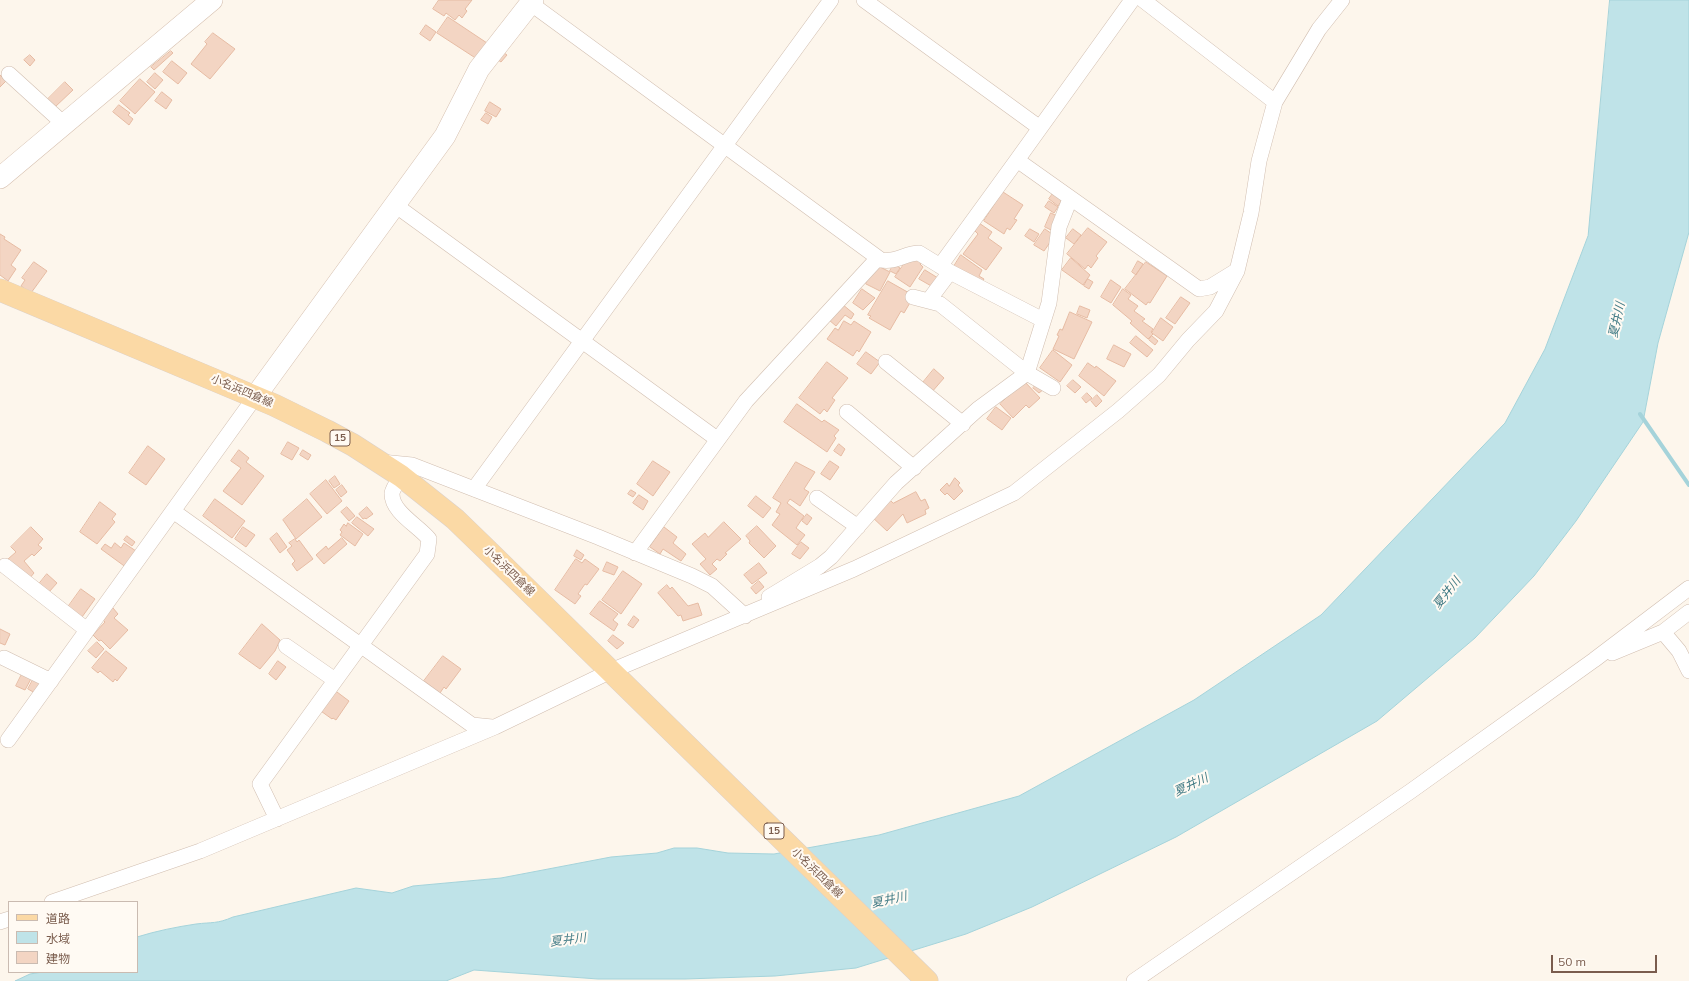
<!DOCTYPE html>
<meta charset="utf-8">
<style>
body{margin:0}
#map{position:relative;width:1689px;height:981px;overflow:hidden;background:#fdf6ec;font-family:Mulish,"Noto Sans JP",sans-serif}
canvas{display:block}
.legend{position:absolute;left:8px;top:901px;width:130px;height:72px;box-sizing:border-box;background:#fffaf3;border:1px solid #cabbb1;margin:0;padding:5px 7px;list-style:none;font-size:12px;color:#7a5c4d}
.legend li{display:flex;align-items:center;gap:8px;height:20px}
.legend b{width:20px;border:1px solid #cabbb1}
.scale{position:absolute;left:1551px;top:955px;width:106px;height:18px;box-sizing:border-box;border:2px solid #7a5c4d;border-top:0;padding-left:5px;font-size:12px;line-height:14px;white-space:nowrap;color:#7a5c4d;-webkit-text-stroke:3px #fffaf3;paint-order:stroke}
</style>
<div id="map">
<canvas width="1689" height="981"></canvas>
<ul class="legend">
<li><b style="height:5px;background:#fbd9a5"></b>道路</li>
<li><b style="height:11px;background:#bfe3e8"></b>水域</li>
<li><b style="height:11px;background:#f3d5c3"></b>建物</li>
</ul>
<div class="scale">50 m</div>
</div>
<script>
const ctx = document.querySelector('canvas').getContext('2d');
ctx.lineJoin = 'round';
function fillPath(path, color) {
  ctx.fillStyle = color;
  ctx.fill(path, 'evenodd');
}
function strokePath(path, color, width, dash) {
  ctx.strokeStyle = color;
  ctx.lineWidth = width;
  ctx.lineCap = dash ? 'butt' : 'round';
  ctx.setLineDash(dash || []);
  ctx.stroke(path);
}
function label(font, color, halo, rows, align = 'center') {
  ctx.font = font + ' Mulish,"Noto Sans JP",sans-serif';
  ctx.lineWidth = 4;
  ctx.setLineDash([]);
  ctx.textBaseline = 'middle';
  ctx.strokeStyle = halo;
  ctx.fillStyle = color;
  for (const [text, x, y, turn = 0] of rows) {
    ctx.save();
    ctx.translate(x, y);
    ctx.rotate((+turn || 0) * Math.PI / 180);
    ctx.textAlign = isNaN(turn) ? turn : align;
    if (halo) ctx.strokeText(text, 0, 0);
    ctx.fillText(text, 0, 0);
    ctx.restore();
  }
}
const water = new Path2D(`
 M 1610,0 L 1689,0 L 1689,232 L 1658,343 L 1643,422 L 1576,521 L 1534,576 L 1475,638 L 1377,721 L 1176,837 L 1032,907 L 966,934 L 856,968 L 775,976 L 685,979 L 598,979 L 474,970 L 446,981 L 15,981 L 30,974 L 42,972 L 137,972 L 137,937 C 156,931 176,927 196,924 C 212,922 217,924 233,917 L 356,888 L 392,893 L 413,886 L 501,878 L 611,857 L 657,853 L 674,848 L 697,848 L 728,853 L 774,854 L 879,835 L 1019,796 L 1194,700 L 1321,615 L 1505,423 L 1545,349 L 1588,236 Z`);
fillPath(water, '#bfe3e8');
strokePath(water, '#a5d3da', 1);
strokePath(new Path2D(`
 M 1640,414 L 1689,485`), '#a5d3da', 4);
const building = new Path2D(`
 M 439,0 L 472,0 L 465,9 L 467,11 L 462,18 L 459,15 L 455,20 L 446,13 L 444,16 L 433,9 Z
 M 448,17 L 487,43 L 477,59 L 437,33 Z
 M 426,25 L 436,32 L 430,41 L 420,34 Z
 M 213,33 L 235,49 L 210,79 L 191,64 L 207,44 L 205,42 Z
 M 500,50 L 507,55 L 501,62 L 495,58 Z
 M 171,51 L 173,53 L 154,70 L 151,67 Z
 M 30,55 L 35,60 L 30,66 L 24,60 Z
 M 172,61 L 187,73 L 178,84 L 163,72 Z
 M 155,73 L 163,80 L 155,89 L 147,82 Z
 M 0,75 L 6,81 L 0,87 Z
 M 140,79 L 155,92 L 135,114 L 120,101 Z
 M 65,82 L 73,90 L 55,107 L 47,100 Z
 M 162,92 L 172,100 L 166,109 L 155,101 Z
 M 490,102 L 501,109 L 496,117 L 485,111 Z
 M 119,105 L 130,113 L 128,115 L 133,119 L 129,125 L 113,112 Z
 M 486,113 L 492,117 L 488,124 L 481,120 Z
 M 1003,192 L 1023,205 L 1014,219 L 1017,220 L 1010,230 L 1007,228 L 1004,234 L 984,221 Z
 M 1054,192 L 1063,199 L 1058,206 L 1049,199 Z
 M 1049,201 L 1058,207 L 1054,213 L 1045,207 Z
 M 1051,213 L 1057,216 L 1051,230 L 1045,227 Z
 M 979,223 L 992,232 L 988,238 L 1002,248 L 986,270 L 963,254 L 978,234 L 974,230 Z
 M 1088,228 L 1107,242 L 1096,256 L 1098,258 L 1091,268 L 1088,265 L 1085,269 L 1067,254 Z
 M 1030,229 L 1039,234 L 1034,242 L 1025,236 Z
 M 1045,229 L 1052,234 L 1051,241 L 1044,251 L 1034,245 Z
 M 1073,229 L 1081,235 L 1074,244 L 1066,238 Z
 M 0,234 L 5,237 L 4,239 L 21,250 L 11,265 L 16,269 L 8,281 L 0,275 Z
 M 961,255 L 982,270 L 979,276 L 984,279 L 980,285 L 953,268 Z
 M 1071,258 L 1090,275 L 1083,285 L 1062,270 Z
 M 907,260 L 923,260 L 920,264 L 923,267 L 910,287 L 895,277 Z
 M 1138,261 L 1143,264 L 1136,275 L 1132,272 Z
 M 34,262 L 47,271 L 31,293 L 21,286 L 25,280 L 22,278 Z
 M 1146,262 L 1167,276 L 1150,303 L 1148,302 L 1146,305 L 1125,289 Z
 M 894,264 L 900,268 L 896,274 L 890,271 Z
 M 876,265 L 890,272 L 880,291 L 866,284 Z
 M 925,270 L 938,278 L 933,287 L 919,279 Z
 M 1088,279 L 1093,282 L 1089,289 L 1084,286 Z
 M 1111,280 L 1121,287 L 1111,303 L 1101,297 Z
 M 888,281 L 911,294 L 911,301 L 904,313 L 901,311 L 890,330 L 869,318 L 871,316 L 868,315 Z
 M 862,289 L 875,298 L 863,310 L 853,303 Z
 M 1123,289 L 1131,295 L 1128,299 L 1138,306 L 1134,311 L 1145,319 L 1142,321 L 1153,329 L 1151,332 L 1153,334 L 1148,339 L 1130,323 L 1132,321 L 1113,305 Z
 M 1181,297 L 1190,303 L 1175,324 L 1166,318 Z
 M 842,304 L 854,314 L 851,319 L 845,315 L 836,326 L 829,320 Z
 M 1080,306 L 1090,310 L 1087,318 L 1077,314 Z
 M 1070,312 L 1092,322 L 1074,359 L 1053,349 L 1059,336 L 1057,335 L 1060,329 L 1062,330 Z
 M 1161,318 L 1173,327 L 1163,341 L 1152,333 Z
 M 844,321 L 851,325 L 854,321 L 871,332 L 859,352 L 857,350 L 853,356 L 827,339 L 835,328 L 838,330 Z
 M 1136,336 L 1153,350 L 1147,357 L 1130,343 Z
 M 1152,336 L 1158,341 L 1155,345 L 1149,340 Z
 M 1114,345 L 1131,354 L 1124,367 L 1107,359 Z
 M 1053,350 L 1072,365 L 1060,382 L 1040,368 Z
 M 866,352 L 880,362 L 871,374 L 857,364 Z
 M 827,362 L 848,378 L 832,398 L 835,400 L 827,412 L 824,409 L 820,414 L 799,398 Z
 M 1088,363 L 1095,368 L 1096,366 L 1116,381 L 1104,396 L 1079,376 Z
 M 934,369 L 944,378 L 931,393 L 921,385 Z
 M 1073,380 L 1081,387 L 1075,393 L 1067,386 Z
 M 1025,382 L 1040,398 L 1029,408 L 1026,405 L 1013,418 L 1000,404 Z
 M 1038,383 L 1044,389 L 1039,393 L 1033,388 Z
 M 1087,393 L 1092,398 L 1086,403 L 1082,398 Z
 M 1097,395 L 1102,401 L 1096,407 L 1091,401 Z
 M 797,404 L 822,422 L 824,420 L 839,430 L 834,436 L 836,438 L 827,452 L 784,422 Z
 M 996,407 L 1011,418 L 1002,430 L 987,419 Z
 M 288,442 L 299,448 L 292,460 L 281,454 Z
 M 839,444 L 845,449 L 841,456 L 834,451 Z
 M 148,446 L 165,459 L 146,485 L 129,473 Z
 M 239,450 L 249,458 L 246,462 L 264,476 L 242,505 L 223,491 L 241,468 L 231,461 Z
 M 303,450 L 311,455 L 308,460 L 300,455 Z
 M 653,461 L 670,472 L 653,496 L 637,484 Z
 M 830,461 L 839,467 L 830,480 L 821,474 Z
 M 796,462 L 815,472 L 804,489 L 809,492 L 800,506 L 790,499 L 787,503 L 804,516 L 796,528 L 805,535 L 797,545 L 772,525 L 780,514 L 776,512 L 781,503 L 773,498 Z
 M 335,476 L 340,484 L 334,488 L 329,481 Z
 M 955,478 L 960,483 L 958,485 L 963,491 L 954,500 L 947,493 L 945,495 L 940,490 L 947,483 L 949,486 Z
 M 326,480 L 342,501 L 327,514 L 310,494 Z
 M 342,485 L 347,492 L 341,497 L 336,490 Z
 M 631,490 L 636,493 L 633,497 L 628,494 Z
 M 916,492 L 921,501 L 925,499 L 929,508 L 925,510 L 926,514 L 907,523 L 903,514 L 887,531 L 871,516 L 888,498 L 893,503 Z
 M 639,495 L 648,501 L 643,510 L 633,503 Z
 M 756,496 L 771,508 L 763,518 L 748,506 Z
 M 215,499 L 245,521 L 232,538 L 203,516 Z
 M 307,499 L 322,517 L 296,539 L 283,520 Z
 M 100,502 L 116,514 L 112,519 L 115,522 L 97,544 L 80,532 Z
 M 347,507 L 355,516 L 349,521 L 341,512 Z
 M 367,507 L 373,514 L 366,519 L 365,518 L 363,519 L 359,514 Z
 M 807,514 L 812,518 L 807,525 L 802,521 Z
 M 357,517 L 374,529 L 368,536 L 352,523 Z
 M 724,522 L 741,539 L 725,553 L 727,554 L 720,561 L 717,559 L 712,564 L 717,569 L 710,575 L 700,564 L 706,559 L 692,544 L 705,533 L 708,537 Z
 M 348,523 L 363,534 L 355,546 L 340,535 L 342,532 L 340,530 L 344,524 L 346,526 Z
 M 757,526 L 776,546 L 764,558 L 749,543 L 750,541 L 746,536 Z
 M 31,527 L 43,539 L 38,545 L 42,548 L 34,556 L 32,554 L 24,561 L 34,573 L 29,579 L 8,559 L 16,552 L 11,547 Z
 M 243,527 L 255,535 L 246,547 L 235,539 Z
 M 664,527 L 677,537 L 673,543 L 686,554 L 681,561 L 663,549 L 660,554 L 650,547 Z
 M 277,533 L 287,547 L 280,553 L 270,539 Z
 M 127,536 L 135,542 L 132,546 L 124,540 Z
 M 342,538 L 347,544 L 324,564 L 316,555 L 326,546 L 328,549 Z
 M 295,539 L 297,542 L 299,540 L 313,559 L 297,571 L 292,564 L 295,561 L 287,550 L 292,546 L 289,543 Z
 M 801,542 L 809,548 L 800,559 L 792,554 Z
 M 115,543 L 121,548 L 124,543 L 136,551 L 127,568 L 101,549 L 105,544 L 111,548 Z
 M 577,550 L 584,555 L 581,560 L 574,556 Z
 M 576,559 L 582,563 L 585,559 L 599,569 L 587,585 L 585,584 L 578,594 L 581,596 L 575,604 L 555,590 Z
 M 607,562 L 618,567 L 614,575 L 603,571 Z
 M 759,563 L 767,573 L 752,584 L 744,575 Z
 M 623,571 L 642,584 L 621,614 L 602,600 Z
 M 47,574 L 57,583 L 49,592 L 39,584 Z
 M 759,581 L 764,587 L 756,594 L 751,588 Z
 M 667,585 L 670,589 L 672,587 L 688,606 L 698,603 L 702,615 L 683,621 L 681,615 L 678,616 L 658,593 Z
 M 81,589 L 95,599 L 82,617 L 68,607 Z
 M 600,601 L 618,614 L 613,620 L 618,624 L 614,631 L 590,614 Z
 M 113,608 L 118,614 L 114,618 L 128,630 L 110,649 L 101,640 L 99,641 L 93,635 L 105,622 L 102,619 Z
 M 634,616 L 639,620 L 633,628 L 628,625 Z
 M 262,624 L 280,640 L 275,651 L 260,669 L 239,654 Z
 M 0,629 L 10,634 L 5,645 L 0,643 Z
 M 613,635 L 624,643 L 617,649 L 608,641 Z
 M 97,642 L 104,649 L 96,658 L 88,651 Z
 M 106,651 L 127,668 L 117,681 L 115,679 L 113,682 L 100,671 L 98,673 L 92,668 Z
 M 443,656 L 461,669 L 446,689 L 444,687 L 440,693 L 424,681 Z
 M 278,661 L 286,667 L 276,680 L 269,674 Z
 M 23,672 L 32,677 L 25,690 L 16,686 Z
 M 34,678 L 41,682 L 35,693 L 28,689 Z
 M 333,689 L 349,701 L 336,720 L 333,718 L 332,719 L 318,709 Z`);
fillPath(building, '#f3d5c3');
strokePath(building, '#e6bba3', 1);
const street = new Path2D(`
 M 864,0 L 1040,128
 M 1132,0 L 1017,160 L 1199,289 L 1210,287 L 1236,271
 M 1143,0 L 1275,102
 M 530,3 L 881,260 C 895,263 906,253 919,253 L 950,272 L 1043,320
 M 9,74 L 64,124
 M 395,205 L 717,439
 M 940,266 L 1017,160
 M 913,297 L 940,304 L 1027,373 L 1053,388
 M 929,300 L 950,272
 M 886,362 L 963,424
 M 847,412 L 914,468
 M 381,462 L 412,465 L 598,537 L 692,576 L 712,586 L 745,616
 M 474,489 L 831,0
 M 817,498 L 858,527
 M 173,511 L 472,725 L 492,727
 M 635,553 L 746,401 L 878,258
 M 5,566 L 87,630
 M 769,597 L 820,566 L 831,557 L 896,483 L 978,409 L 1027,373 L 1049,303 L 1059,227 L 1070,199
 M 1663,632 L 1679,651 L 1689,671
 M 286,646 L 335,680
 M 1612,653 L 1663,632 L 1689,612
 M 4,658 L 51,681
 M 8,740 L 255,397
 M 277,819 L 260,784 L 427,554 L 429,539 C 419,526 391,512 392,493 C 393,488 398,481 401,476
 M 52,902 L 200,851 L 495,727 L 611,671 L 854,569 L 1014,493 L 1118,411 L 1159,375 L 1188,340 L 1216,311 L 1237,271 L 1251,213 L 1259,161 L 1275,102 L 1319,29 L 1342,0
 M 0,922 L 9,919
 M 1134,981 L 1411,791 L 1594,660 L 1689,588`);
const secondary = new Path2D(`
 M 0,178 L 212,0
 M 255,397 L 445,136 L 479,69 L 533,0`);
const primary = new Path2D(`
 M 0,290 L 274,405 L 327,431 L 353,445 L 401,476 L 455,519 L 487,550 L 927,981`);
strokePath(street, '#d1beb0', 16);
strokePath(secondary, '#d6c0b0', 22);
strokePath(primary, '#dad1cd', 23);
strokePath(street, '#fff', 15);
strokePath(secondary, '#fff', 21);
strokePath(primary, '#fbd9a5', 22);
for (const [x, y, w] of [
 [340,438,20],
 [774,831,20]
]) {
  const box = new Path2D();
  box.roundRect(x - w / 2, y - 8, w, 16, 3);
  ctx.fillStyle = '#fffaf3';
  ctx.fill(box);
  strokePath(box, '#7a5c4d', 1);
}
label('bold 10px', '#7a5c4d', null, [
 ["15",340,438],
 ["15",774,831]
]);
label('11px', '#7a5c4d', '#fffaf3', [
 ["小名浜四倉線",242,391,23],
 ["小名浜四倉線",509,571,44],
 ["小名浜四倉線",817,873,44]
]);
label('italic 12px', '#437c86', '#fffaf3', [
 ["夏井川",1617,320,-77],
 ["夏井川",1447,593,-52],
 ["夏井川",1191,785,-25],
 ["夏井川",889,900,-13],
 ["夏井川",568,940,-7]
]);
</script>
